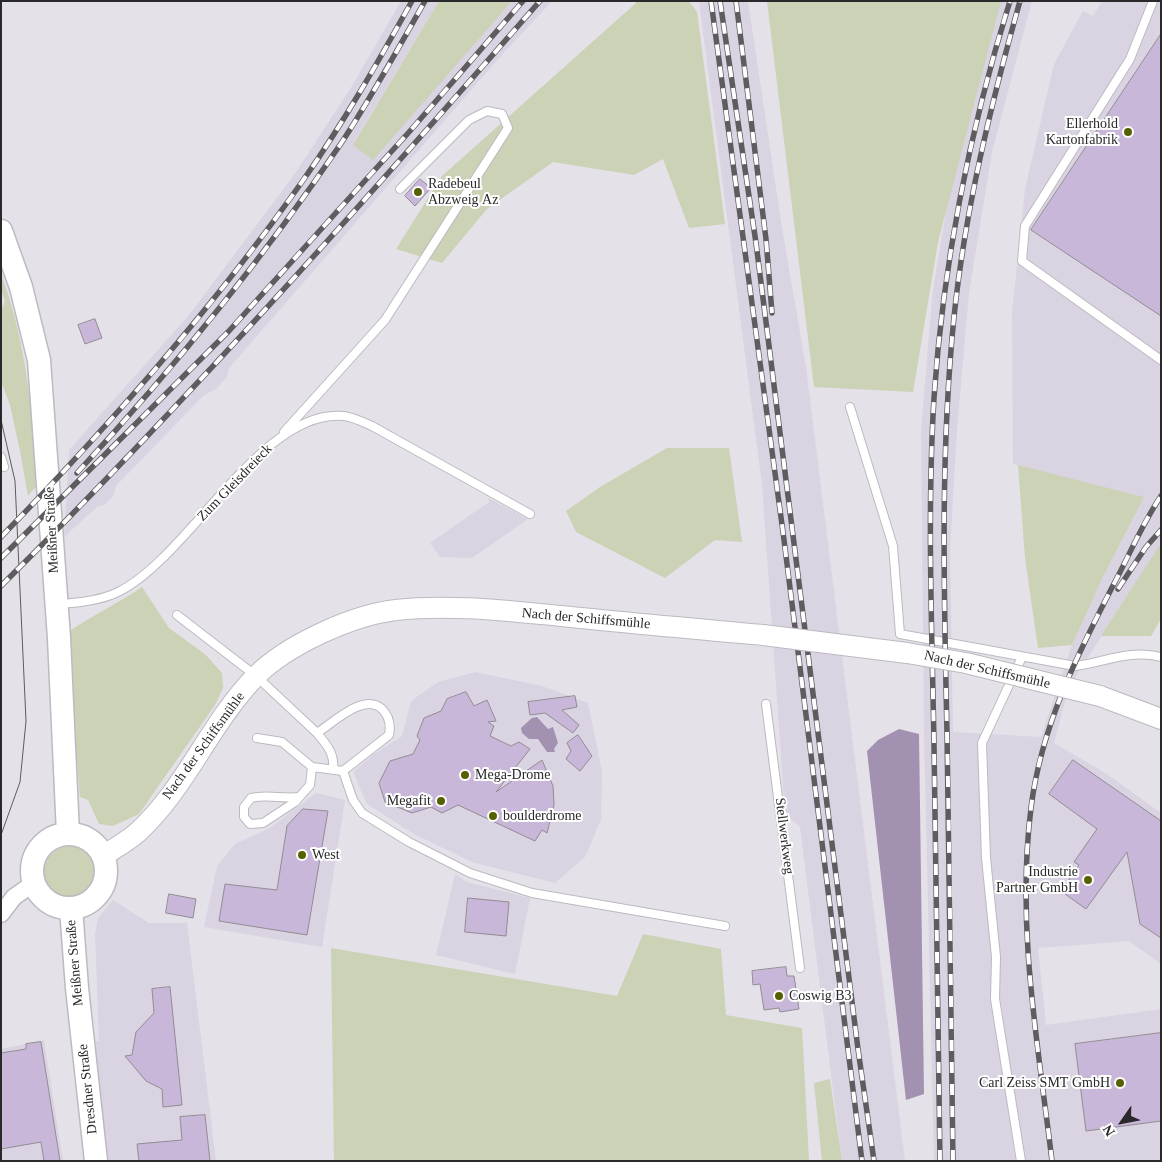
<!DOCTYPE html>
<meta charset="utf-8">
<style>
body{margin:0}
#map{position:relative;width:1162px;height:1162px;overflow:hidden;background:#e5e1e8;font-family:"Times New Roman",serif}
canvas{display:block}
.frame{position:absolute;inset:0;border:2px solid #29282a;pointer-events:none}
.north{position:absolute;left:1097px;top:1097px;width:50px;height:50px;-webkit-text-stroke:4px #fff;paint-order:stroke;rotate:237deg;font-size:14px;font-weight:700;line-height:20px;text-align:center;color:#29282a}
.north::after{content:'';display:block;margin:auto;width:18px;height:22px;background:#29282a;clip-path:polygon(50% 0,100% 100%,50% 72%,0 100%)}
</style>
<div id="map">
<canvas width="1162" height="1162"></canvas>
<div class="frame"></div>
<div class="north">N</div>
</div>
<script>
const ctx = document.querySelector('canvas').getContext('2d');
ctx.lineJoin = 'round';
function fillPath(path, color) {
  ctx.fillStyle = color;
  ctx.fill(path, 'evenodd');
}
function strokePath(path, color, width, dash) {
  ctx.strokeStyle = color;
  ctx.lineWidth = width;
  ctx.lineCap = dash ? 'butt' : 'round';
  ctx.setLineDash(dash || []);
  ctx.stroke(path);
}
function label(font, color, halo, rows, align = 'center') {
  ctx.font = font + ' "Times New Roman",serif';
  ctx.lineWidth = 4;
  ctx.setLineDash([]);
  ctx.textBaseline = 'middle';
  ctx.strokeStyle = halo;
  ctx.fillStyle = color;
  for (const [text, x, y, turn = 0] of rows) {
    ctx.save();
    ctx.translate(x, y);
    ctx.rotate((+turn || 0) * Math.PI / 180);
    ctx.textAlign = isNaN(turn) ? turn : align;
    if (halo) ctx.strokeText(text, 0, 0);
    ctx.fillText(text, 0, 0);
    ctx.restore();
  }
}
fillPath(new Path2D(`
 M 401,1 L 439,1 L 353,144 L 492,23 L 512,1 L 552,1 L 498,59 L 230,367 L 226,378 L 216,389 L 204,395 L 116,486 L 113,496 L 104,505 L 98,506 L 64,537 L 69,450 L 189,315 L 294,175 L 352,86 Z
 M 699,1 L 748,1 L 782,228 L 806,367 L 905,1161 L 842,1161 L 800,827 L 785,813 L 762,485 Z
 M 997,1 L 1032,1 L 992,152 L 969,293 L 957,429 L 950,550 L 953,732 L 1041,737 L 1072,645 L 1103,577 L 1144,497 L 1013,464 L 1012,313 L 1025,189 L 1054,64 L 1083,11 L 1093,16 L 1102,1 L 1161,1 L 1161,543 L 1069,687 L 1054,743 L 1107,774 L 1161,813 L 1161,964 L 1129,941 L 1038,948 L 1046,1025 L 1161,1009 L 1161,1161 L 934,1161 L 924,732 L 921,430 L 933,289 L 957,146 Z
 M 488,498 L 528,519 L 472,558 L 440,557 L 430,543 L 489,502 Z
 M 476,672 L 542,686 L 588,703 L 602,771 L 601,820 L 585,857 L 555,883 L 472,862 L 414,834 L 367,804 L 353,772 L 373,755 L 402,736 L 411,701 L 438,682 Z
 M 316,793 L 345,800 L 322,947 L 204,927 L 217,866 L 235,844 L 270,828 Z
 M 455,874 L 467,882 L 530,898 L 515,974 L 436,955 Z
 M 113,900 L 149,923 L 187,923 L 216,1161 L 103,1161 L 89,1042 L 99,1041 L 95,934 L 98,918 Z
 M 44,1040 L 63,1161 L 1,1161 L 1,1049 Z`), '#dad3e1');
fillPath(new Path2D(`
 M 439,1 L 512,1 L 373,160 L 353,145 Z
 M 635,1 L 689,1 L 697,12 L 725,224 L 689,228 L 663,159 L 634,175 L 553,162 L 487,209 L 442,263 L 396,249 L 442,176 L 636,3 Z
 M 767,1 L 1001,1 L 938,242 L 913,392 L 814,387 Z
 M 1,274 C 27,344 32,411 37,485 L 28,496 L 20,451 L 10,405 L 1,381 L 1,311 L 5,301 L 1,289 Z
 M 667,448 L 729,448 L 742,542 L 715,540 L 665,578 L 576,532 L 566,511 L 600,487 Z
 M 1018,465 L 1144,497 L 1103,577 L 1072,645 L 1038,648 L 1025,558 Z
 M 1161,543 L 1161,619 L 1151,636 L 1101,636 Z
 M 142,587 L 169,628 L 206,655 L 222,673 L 223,688 L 215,705 L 139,814 L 113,826 L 99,824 L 88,800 L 80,797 L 67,633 C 91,616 117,604 142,587 Z
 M44 872a26 26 0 1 1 52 0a26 26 0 1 1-52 0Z
 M 643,934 L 721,949 L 726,1015 L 802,1028 L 809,1161 L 334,1161 L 331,948 L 617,996 Z
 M 830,1079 L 842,1161 L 822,1161 L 814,1083 Z`), '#cbd2b5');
fillPath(new Path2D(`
 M 537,717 L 548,729 L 553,727 L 558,743 L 554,749 L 555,752 L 547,752 L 538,739 L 529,739 L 522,733 L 521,728 L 532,718 Z
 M 899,729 L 919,734 L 924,1094 L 906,1100 L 867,751 L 878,740 Z`), '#a291b0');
const building = new Path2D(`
 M 1161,34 L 1161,316 L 1031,230 Z
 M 420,179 L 431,188 L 415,206 L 405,196 Z
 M 95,319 L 102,338 L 85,344 L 78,325 Z
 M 466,692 L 474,706 L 487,700 L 496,721 L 488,722 L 494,726 L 490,736 L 511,746 L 519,742 L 530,749 L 496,792 L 542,760 L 553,786 L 554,805 L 547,833 L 542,830 L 535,841 L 458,805 L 442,813 L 431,807 L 412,813 L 385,802 L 379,783 L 390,761 L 413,754 L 420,740 L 417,736 L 424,718 L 441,711 L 447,699 Z
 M 575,696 L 577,707 L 562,710 L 579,725 L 573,733 L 545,713 L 530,715 L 528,702 Z
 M 578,735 L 592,756 L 580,771 L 566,759 L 571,751 L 567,743 Z
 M 1073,760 L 1161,821 L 1161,938 L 1140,924 L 1127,852 L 1086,909 L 1061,891 L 1079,865 L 1074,862 L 1097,829 L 1049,794 Z
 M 303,809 L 328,811 L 307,935 L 219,921 L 225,884 L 277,890 L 287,826 Z
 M 169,894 L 196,899 L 193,918 L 166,913 Z
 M 468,898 L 509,902 L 506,936 L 465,932 Z
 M 786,967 L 787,976 L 794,976 L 799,1009 L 780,1012 L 779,1008 L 764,1010 L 760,984 L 753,985 L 752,971 Z
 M 170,987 L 182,1105 L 163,1107 L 162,1089 L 146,1081 L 125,1056 L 132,1055 L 136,1032 L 154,1013 L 152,989 Z
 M 1161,1033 L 1161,1121 L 1086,1131 L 1075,1044 Z
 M 41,1042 L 60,1161 L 44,1161 L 41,1142 L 1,1149 L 1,1053 L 26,1049 L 26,1044 Z
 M 205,1115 L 210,1161 L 139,1161 L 137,1144 L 182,1140 L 180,1117 Z`);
fillPath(building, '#c8b7d8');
strokePath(building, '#918d94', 1);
const service = new Path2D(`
 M 1153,1 L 1130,59 L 1025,226 L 1022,261 L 1161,360
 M 850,407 L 893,546 L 900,634 L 1075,666 C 1105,662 1130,649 1161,657
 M 284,432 L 385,320 L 508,128 L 502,114 L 487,111 L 469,120 L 400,189
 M 1,457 L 4,467
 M 58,604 C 78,603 100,601 118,592 C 189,558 262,407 344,416 C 353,417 363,422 372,426 L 530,514
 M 177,615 L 256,676 L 317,733 C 333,723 364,692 382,709 C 389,716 391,725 389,735 L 343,771
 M 766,704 L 800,968
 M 317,733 C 327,745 335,754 333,770
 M 257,738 L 282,742 L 312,767 L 343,771 L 353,800 L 362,813 L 409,842 L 470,873 L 532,893 L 725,926
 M 299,797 C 282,799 267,794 251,798 L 244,807 L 244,817 L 250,824 L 263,823 L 295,802 L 310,785 L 312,767
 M 1021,1161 L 995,999 L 996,957 L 986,858 L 982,743 L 1022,657`);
const minor = new Path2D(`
 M 1,914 L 14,897 L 34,883`);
const tertiary = new Path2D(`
 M 1100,696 L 1161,719
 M 103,856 C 115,848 128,841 138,832 C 186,788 210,723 256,676 C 287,645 352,615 396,610 C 450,604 507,611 561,616 C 628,623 696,629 763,635`);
const secondary = new Path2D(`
 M 1,231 L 21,287 L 39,360 L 59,638 L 68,834
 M32 871a37 37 0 1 1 74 0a37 37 0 1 1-74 0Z
 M 71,908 L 77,988 L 96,1161`);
strokePath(service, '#bdb9c1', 10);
strokePath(minor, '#bdb9c1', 19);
strokePath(tertiary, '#bdb9c1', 22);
strokePath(secondary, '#bdb9c1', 25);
strokePath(service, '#fff', 8);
strokePath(minor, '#fff', 16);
strokePath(tertiary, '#fff', 20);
strokePath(secondary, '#fff', 22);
strokePath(new Path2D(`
 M 1,420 L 15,481 L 26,721 L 20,782 L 1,835`), '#5e5c5f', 1);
const rail = new Path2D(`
 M 711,1 L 783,532 L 862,1161
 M 720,1 L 756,243 L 858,1049 L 874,1161
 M 736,1 L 766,239 L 772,313
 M 77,473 C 173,369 263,259 342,142 C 372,96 398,49 425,1
 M 1,537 C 110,425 214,307 304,179 C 344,122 378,62 412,1
 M 1,558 L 228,332 L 410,131 L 523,1
 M 1,586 C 189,399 365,201 540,1
 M 1118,589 L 1146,547 L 1161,530
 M 940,1161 C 938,1022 936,883 934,744 C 932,629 927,513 934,398 C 943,264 970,129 1010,1
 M 953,1161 C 951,1018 950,875 947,733 C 944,594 940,455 954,317 C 965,210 991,104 1020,1
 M 1052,1161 C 1038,1044 1016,926 1031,808 C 1041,725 1080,649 1118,576 C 1132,549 1144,521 1161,496`);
strokePath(rail, '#5e5c5f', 5.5);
strokePath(rail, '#fff', 4, [11]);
const tertiaryBridge = new Path2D(`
 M 763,635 L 907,653 L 966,663 L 1100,696`);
strokePath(tertiaryBridge, '#bdb9c1', 22, []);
strokePath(tertiaryBridge, '#fff', 20);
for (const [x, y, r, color] of [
 [1128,132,5,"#556100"],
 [418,192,5,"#556100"],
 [465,775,5,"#556100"],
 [441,801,5,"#556100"],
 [493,816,5,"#556100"],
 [302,855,5,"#556100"],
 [1088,880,5,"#556100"],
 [779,996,5,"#556100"],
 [1120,1083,5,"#556100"]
]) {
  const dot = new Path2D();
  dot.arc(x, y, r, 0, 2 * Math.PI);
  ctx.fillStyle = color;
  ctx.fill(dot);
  strokePath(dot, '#fff', 2);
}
label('14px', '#29282a', '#fff', [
 ["Ellerhold",1118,124,"right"],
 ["Kartonfabrik",1118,140,"right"],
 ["Radebeul",428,184],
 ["Abzweig Az",428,200],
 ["Mega-Drome",475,775],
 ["Megafit",431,801,"right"],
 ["boulderdrome",503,816],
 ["West",312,855],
 ["Industrie",1078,872,"right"],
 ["Partner GmbH",1078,888,"right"],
 ["Coswig B3",789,996],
 ["Carl Zeiss SMT GmbH",1110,1083,"right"]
], 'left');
label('14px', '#29282a', '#fff', [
 ["Zum Gleisdreieck",235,483,-46],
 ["Meißner Straße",52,530,-93],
 ["Nach der Schiffsmühle",586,619,5],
 ["Nach der Schiffsmühle",987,670,13],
 ["Nach der Schiffsmühle",204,746,-54],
 ["Stellwerkweg",784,836,83],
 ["Meißner Straße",75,963,-95],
 ["Dresdner Straße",88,1089,-96]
]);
</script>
